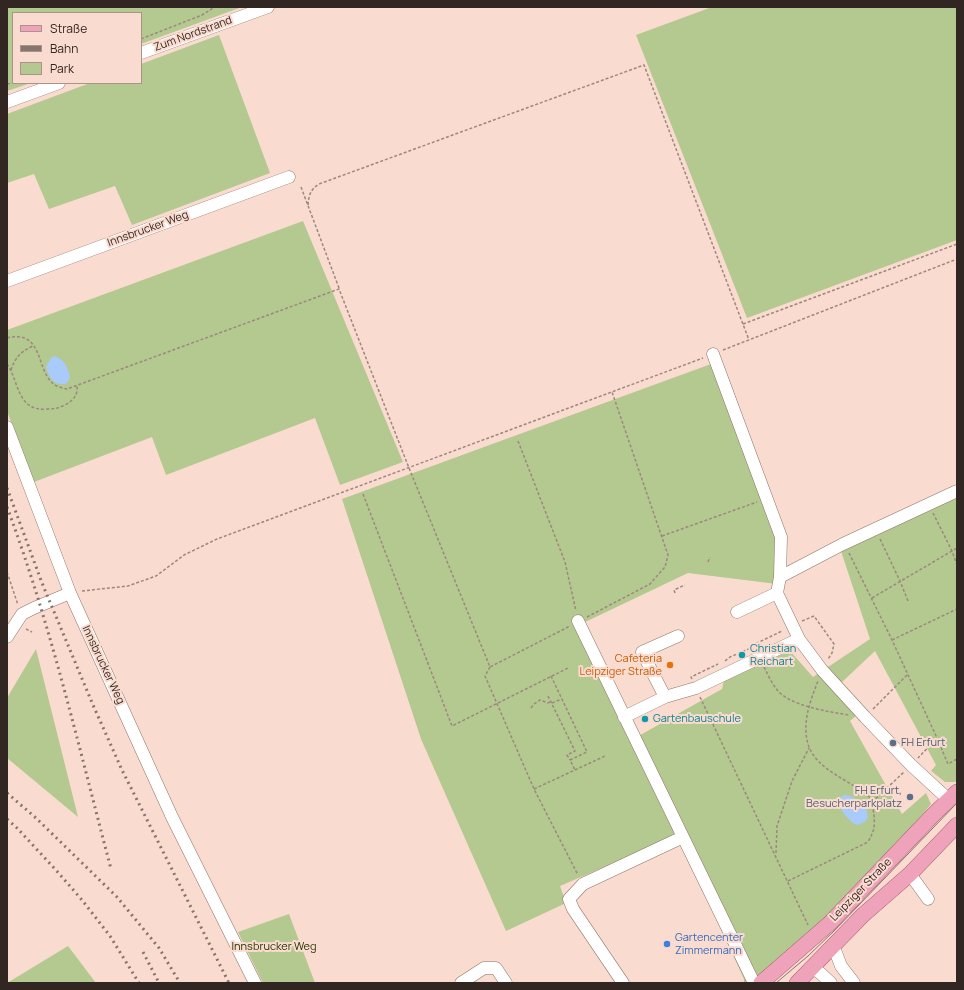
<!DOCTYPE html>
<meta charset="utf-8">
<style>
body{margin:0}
#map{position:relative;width:964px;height:990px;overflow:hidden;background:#fadbcf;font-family:Manrope,sans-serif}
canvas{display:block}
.frame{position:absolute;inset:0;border:8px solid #312621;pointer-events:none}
.legend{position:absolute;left:12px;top:12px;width:130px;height:72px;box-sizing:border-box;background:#fadbcf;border:1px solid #aa9389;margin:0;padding:5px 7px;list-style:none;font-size:12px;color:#312621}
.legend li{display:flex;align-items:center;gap:8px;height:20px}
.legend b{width:20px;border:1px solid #aa9389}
</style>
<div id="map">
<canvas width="964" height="990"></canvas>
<div class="frame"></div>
<ul class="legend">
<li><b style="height:5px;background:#eea3bb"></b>Straße</li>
<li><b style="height:5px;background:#87746c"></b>Bahn</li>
<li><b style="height:11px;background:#b3c990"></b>Park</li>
</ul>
</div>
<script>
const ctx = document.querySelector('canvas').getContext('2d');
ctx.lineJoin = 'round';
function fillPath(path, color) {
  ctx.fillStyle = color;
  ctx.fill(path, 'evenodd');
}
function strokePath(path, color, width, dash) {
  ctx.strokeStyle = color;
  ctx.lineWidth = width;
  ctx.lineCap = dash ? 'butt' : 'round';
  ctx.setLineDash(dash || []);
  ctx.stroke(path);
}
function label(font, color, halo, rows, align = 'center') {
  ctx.font = font + ' Manrope,sans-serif';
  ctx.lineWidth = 4;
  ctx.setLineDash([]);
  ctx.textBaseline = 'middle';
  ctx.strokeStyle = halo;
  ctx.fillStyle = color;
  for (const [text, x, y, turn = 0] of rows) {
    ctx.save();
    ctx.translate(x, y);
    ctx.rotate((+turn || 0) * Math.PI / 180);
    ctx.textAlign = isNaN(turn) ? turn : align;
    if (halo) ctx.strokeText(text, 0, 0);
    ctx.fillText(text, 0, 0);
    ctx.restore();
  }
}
fillPath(new Path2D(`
 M 7,7 L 242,7 L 141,44 L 141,13 L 13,13 L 13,83 L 31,83 L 7,91 Z
 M 712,7 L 957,7 L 957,240 L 747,318 L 636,35 Z
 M 219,35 L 270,173 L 132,225 L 115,186 L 49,209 L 34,174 L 7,183 L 7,114 L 90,83 L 141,83 L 141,64 Z
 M 303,221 L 403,462 L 340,485 L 315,418 L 166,475 L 152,437 L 34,482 L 7,411 L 7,330 Z
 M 711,364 L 776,535 L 777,584 L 688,573 L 581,624 L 635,738 L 722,689 L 724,680 L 790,651 L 813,677 L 870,639 L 840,548 L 957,494 L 957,780 L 955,782 L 945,782 L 931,771 L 936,765 L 875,651 L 841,683 L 864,709 L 850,721 L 902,814 L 926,793 L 931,804 L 895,848 L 816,928 L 751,983 L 744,983 L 744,979 L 683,846 L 680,834 L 560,886 L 566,903 L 506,931 L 421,739 L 342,499 Z
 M 36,649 L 78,817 L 7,758 L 7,698 Z
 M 289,914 L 315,983 L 263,983 L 238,932 Z
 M 68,946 L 96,983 L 7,983 Z`), '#b3c990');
fillPath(new Path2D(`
 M 54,356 C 65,359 68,368 70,378 L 66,384 C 52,385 50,378 46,367 L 51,358 Z
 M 844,795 C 851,795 861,801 865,807 C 867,809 867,814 868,817 L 865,822 L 857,825 C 849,822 839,809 838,800 Z`), '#a8cbfc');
const minor = new Path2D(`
 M 141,53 L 268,7
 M 7,102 L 59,83
 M 7,281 L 289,177
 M 713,354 L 781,537 L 780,577 L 777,593 L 799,639 L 822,670 L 865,717 L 911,765 L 949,800
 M 7,427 L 70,593 L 172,817 L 255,983
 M 780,577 L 843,544 L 957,491
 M 737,612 L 777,593
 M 578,621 L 683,837
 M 7,637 L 22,614 L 34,608 L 70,593
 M 665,697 L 696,688 L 799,639
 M 624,717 L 665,697 L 642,652 L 678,636
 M 910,874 L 928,899
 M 833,945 L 841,966 L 854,983
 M 811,969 L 819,972 L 831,983
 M 461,983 L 484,968 L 496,968 L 506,983
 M 623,983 L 573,909 L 569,899 L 583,884 L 683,837 L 754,983`);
const major = new Path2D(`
 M 761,983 L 830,923 L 934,814 L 957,792
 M 797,983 L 863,915 L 910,874 L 957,825`);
strokePath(minor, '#8f7468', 13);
strokePath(major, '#a45068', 16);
strokePath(new Path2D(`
 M 141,39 L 202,15 L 215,7
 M 7,84 L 13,83
 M 301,187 L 339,288
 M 308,205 C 309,195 310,190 319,184 L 644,65 L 749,340
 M 743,324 L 957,244
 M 7,338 C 45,329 35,372 55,385 C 58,387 63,388 67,389 L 339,289 L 409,468 L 490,667 L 570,626
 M 723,350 L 957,259
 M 7,364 C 19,381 17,412 47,409 C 54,409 59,408 65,405 C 74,400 78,395 77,385
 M 11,370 C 15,358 21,351 33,346
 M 518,441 L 565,562 L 576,611
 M 363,494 L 452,726 L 568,668
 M 933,513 L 952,551 L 957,565
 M 662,536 L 757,502
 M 880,539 L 900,581 L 908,601
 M 849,553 L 892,640 L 937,738 L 918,758
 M 708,562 L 710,557
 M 7,572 L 18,605
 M 82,591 L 128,586 L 156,576 L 184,555 L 217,539 L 703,358
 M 675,593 L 674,590 L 685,585
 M 872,598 L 957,548
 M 587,617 L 650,584 L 665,567 L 668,555 L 612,392
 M 802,621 L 814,616 L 834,644 L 832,653 L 828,659
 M 26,629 L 32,632
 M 892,640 L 957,609
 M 753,650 L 751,646 L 782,631
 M 725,661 L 730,657 L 751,648
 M 490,667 L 485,676 L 534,789 L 578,875
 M 764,667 C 768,675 772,684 778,691 C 791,706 830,712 849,715
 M 551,676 L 587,752 L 570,760 L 575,770
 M 692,679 L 691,677 L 718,664
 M 548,696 L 575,751 L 567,755 L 570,760
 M 700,697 L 808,925
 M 552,703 L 562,699
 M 531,708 L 534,704 L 540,700 L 548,703 L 551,701
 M 873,709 L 907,675
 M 937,738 L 948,764 L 957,759
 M 534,789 L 605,756
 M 872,802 L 904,772
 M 776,853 L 777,826 L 792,781 L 809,748
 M 788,881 L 868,842 C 874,831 875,828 874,815 C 873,810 873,802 870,798 C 867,794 861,791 857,788 C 841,777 817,767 809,747 C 801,725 810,701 818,681`), '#9d877e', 1.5, [3, 2]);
strokePath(minor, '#fff', 12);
strokePath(major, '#eea3bb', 15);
strokePath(new Path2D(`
 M 776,983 L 808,956 L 834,931 L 957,803`), '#87746c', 1);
strokePath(new Path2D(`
 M 7,488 L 42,583 L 93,705 L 122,770 L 229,983
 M 7,507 C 51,625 79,748 111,869
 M 7,793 L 36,818 L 117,897 L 159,948 L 180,983
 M 7,819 L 17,828 L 55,869 L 82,900 L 110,936 L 139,983
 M 143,952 L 159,983`), '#87746c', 3, [2, 4]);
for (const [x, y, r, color] of [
 [742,655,4,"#0f9aa8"],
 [670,665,4,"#e8710a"],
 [645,719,4,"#0f9aa8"],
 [893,743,4,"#5c6f8a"],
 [910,797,4,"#5c6f8a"],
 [667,944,4,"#3f7fe0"]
]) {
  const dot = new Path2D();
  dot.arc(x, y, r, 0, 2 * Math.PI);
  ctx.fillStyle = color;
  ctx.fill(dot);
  strokePath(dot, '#fadbcf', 1.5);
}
label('11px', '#312621', '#fadbcf', [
 ["Zum Nordstrand",193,34,-20],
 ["Innsbrucker Weg",148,229,-20],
 ["Innsbrucker Weg",103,665,65],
 ["Leipziger Straße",861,890,-46]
]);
label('11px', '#0d838f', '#fadbcf', [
 ["Christian",750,649],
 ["Reichart",750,662],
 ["Gartenbauschule",653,719]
], 'left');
label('11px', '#c56008', '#fadbcf', [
 ["Cafeteria",662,659],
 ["Leipziger Straße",662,672]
], 'right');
label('11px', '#4e5e75', '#fadbcf', [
 ["FH Erfurt",901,743],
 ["FH Erfurt,",902,791,"right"],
 ["Besucherparkplatz",902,804,"right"]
], 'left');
label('11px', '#366cbe', '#fadbcf', [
 ["Gartencenter",675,938],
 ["Zimmermann",675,951]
], 'left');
label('11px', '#233200', '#fadbcf', [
 ["Innsbrucker Weg",274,947]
]);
</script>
